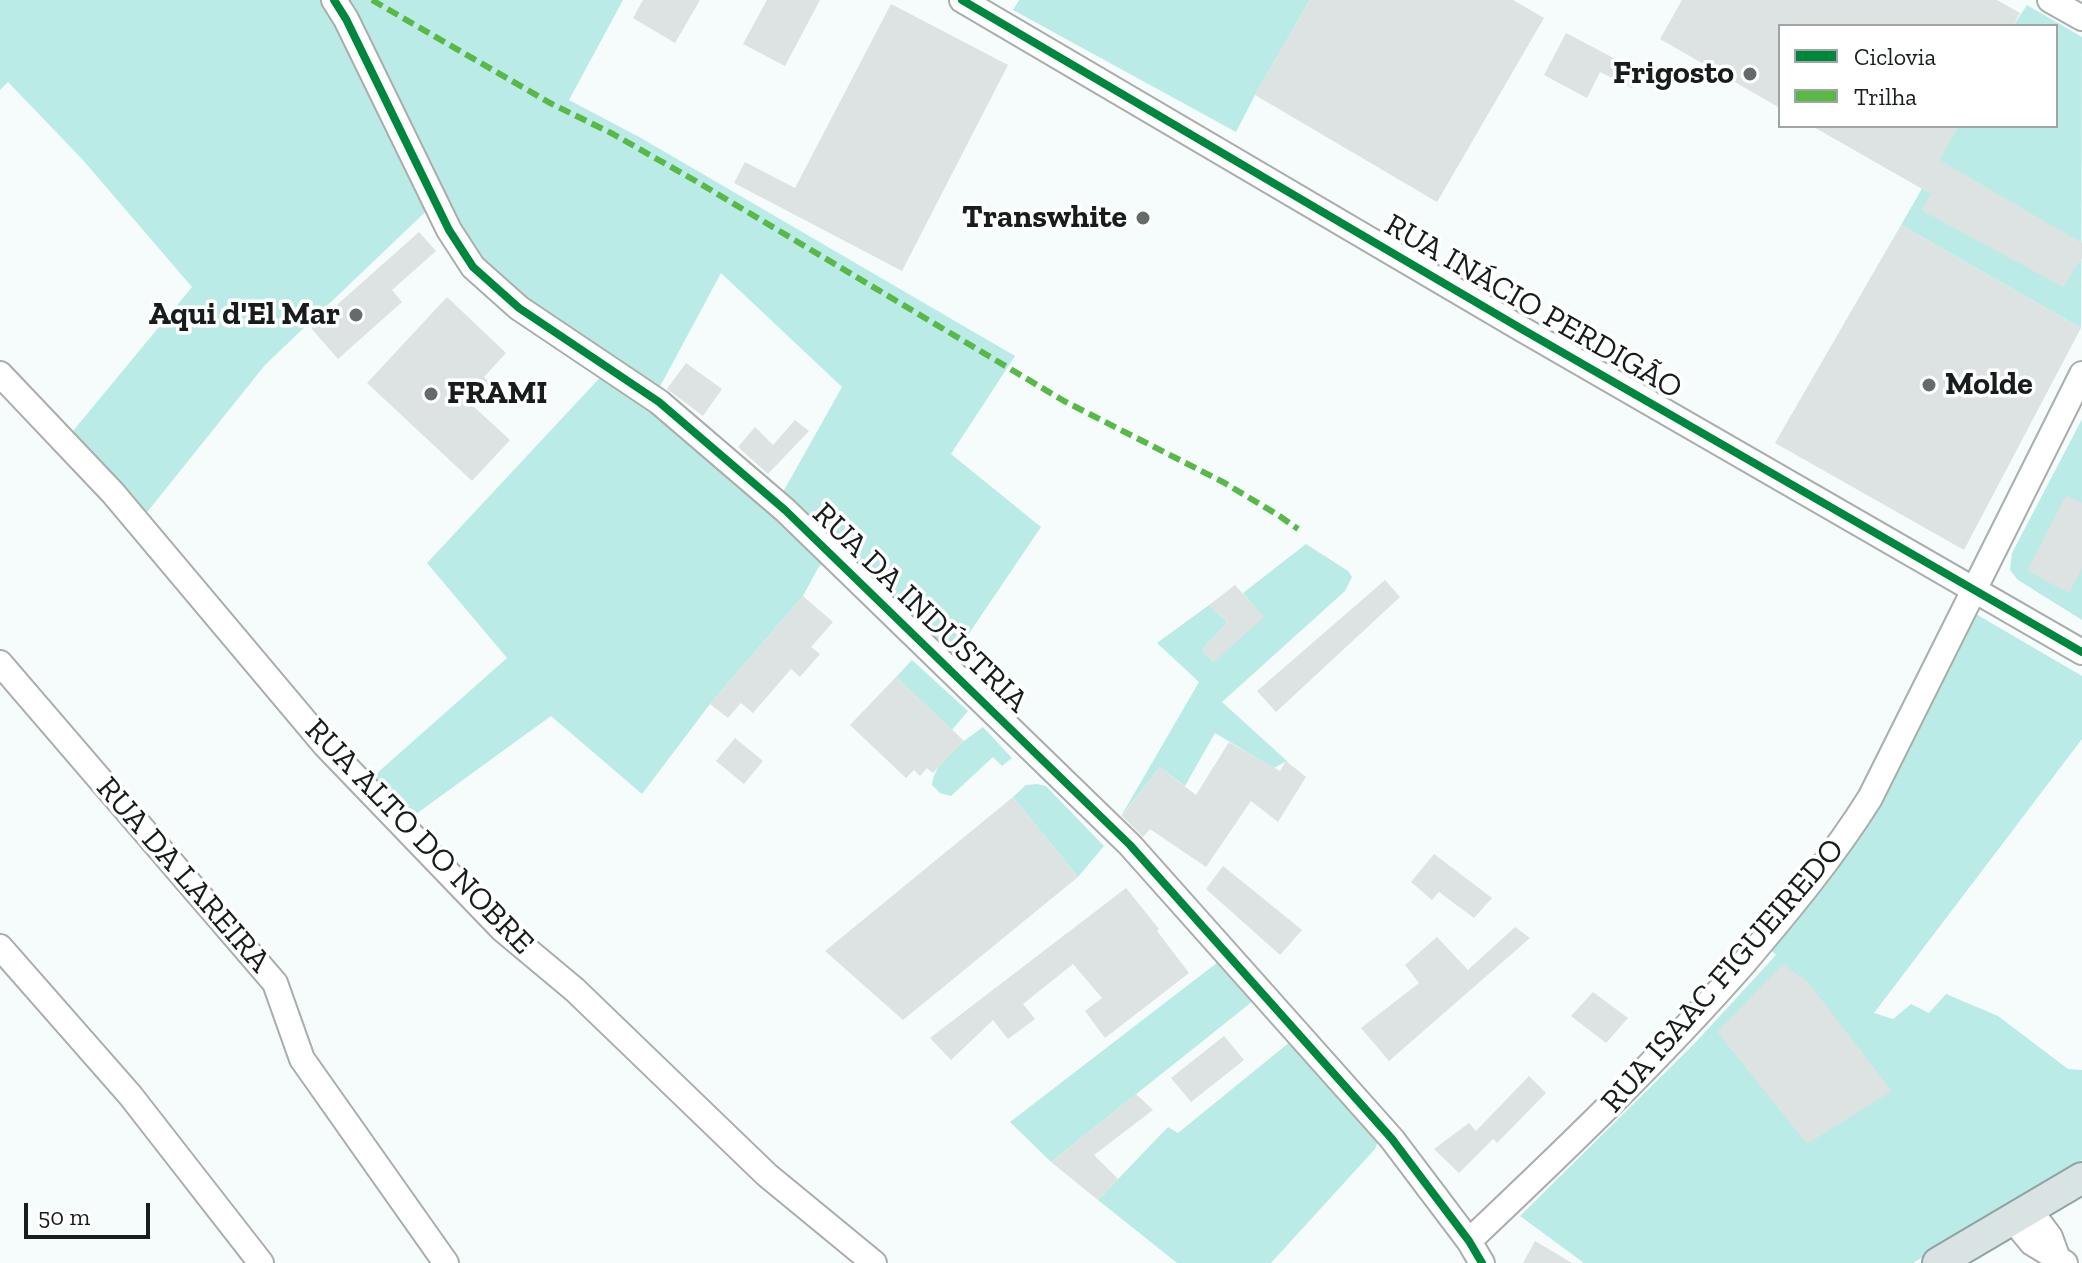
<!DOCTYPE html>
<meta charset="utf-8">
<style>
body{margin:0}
#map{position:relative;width:2082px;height:1263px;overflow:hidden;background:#f5fcfb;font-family:"Zilla Slab",serif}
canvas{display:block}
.legend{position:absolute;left:1778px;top:24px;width:280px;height:104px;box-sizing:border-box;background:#fff;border:2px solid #a2a4a4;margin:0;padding:10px 14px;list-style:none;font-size:24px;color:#171c1c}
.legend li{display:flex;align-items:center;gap:16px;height:40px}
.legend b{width:40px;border:2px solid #a2a4a4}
.scale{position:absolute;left:24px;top:1203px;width:126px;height:36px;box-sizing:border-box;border:4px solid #171c1c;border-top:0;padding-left:10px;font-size:24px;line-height:28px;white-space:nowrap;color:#171c1c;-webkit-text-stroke:6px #fff;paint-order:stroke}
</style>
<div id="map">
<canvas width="2082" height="1263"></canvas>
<ul class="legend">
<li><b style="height:10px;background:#00873e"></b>Ciclovia</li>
<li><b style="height:10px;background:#58b947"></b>Trilha</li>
</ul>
<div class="scale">50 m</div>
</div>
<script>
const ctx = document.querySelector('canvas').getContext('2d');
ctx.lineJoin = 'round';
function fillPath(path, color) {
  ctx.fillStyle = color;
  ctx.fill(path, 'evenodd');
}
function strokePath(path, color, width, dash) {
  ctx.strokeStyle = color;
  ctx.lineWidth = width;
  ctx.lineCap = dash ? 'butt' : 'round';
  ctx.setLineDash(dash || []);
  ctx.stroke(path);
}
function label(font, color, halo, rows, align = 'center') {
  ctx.font = font + ' "Zilla Slab",serif';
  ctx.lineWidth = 7;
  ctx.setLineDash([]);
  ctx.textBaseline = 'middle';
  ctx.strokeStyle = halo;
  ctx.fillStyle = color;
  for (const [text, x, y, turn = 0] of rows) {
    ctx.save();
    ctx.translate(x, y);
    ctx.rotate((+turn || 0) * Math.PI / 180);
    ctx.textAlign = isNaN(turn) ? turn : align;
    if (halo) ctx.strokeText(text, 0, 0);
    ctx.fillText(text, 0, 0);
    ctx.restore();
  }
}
fillPath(new Path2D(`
 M 0,0 L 623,0 L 569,100 L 641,138 L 1015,356 L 951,454 L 1041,527 L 949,663 L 778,501 L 842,387 L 721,273 L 656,394 L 553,321 L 481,259 L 441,197 L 265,365 L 140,521 L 68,437 L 192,287 L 82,159 L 8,82 L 0,90 Z
 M 1019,0 L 1310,0 L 1255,95 L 1236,132 L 1013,10 Z
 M 2027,5 L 2082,37 L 2081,328 L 1901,225 L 1958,126 L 2056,126 L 2056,26 L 2013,26 Z
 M 608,369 L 829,556 L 818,568 L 803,596 L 710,704 L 642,794 L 551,716 L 405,822 L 367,782 L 507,658 L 427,563 Z
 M 2082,419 L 2082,620 L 2018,580 L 2010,570 L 2012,553 Z
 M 1306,544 L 1348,571 L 1352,577 L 1345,591 L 1222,702 L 1287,761 L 1274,768 L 1215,733 L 1185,786 L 1160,767 L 1120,818 L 1199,682 L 1157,643 L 1209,605 L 1227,622 L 1202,650 L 1213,661 L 1263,617 L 1243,593 Z
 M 1976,614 L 2082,676 L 2082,739 L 1874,1013 L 1893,1019 L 1911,1004 L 1929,1013 L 1946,994 L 1998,1016 L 2068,1069 L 2082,1070 L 2082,1160 L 1913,1263 L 1584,1263 L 1520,1216 L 1693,1045 L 1776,955 L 1766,946 L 1870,811 Z
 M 912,660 L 968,711 L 952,730 L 896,677 Z
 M 983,727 L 1012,758 L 1002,766 L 993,757 L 951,796 L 940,793 L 932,785 C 934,761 964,741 983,727 Z
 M 1037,784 L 1046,786 L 1104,846 L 1078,877 L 1013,797 L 1026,785 Z
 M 1218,962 L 1253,1001 L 1051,1162 L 1010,1122 Z
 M 1296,1037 L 1381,1133 L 1375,1149 L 1271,1263 L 1177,1263 L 1098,1200 L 1168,1127 L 1178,1133 Z`), '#bbebe7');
fillPath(new Path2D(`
 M 643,0 L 700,0 L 675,43 L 633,18 Z
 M 767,0 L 820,0 L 785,66 L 743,44 Z
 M 1310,0 L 1513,0 L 1544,18 L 1437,202 L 1255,95 Z
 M 1682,0 L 1997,0 L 2020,13 L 2013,26 L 1780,26 L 1780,108 L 1660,39 Z
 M 891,4 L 1008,65 L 902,271 L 734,183 L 745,162 L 795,188 Z
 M 1566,33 L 1640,72 L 1632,88 L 1600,72 L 1587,98 L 1544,75 Z
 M 1812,126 L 1958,126 L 1940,160 L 2082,243 L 2082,258 L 2063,287 L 1921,210 L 1931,194 Z
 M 1901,225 L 2081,328 L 1964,550 L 1775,443 Z
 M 419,232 L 436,251 L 392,290 L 402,302 L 338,359 L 311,328 Z
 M 447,297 L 506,353 L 484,377 L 491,384 L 472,405 L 510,440 L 472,481 L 367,383 Z
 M 686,363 L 722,389 L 703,416 L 667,389 Z
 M 795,420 L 809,431 L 768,474 L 738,447 L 755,427 L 773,445 Z
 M 2066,495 L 2082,503 L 2082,568 L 2069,593 L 2027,571 Z
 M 1385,580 L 1400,597 L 1276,712 L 1257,691 Z
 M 1235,585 L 1264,617 L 1214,662 L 1202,650 L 1227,622 L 1209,605 Z
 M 803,596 L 833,622 L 811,647 L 820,654 L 800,677 L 791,669 L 753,713 L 741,703 L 728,718 L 710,704 Z
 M 896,677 L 964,741 L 933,773 L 927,768 L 920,776 L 914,770 L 906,778 L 850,725 Z
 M 735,738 L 763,761 L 744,784 L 716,761 Z
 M 1229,742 L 1280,771 L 1286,761 L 1306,777 L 1278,822 L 1251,801 L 1206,867 L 1150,829 L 1143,837 L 1122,816 L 1160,767 L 1196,795 Z
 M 1013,797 L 1078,877 L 903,1020 L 825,951 Z
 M 1434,854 L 1492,898 L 1474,918 L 1439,892 L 1432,900 L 1411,882 Z
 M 1223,866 L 1302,930 L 1280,955 L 1206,889 Z
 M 1126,888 L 1159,929 L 1157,931 L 1189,973 L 1105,1038 L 1085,1011 L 1102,998 L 1073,964 L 1023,1004 L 1035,1019 L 1008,1039 L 993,1020 L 951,1060 L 930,1038 Z
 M 1515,927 L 1530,938 L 1389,1061 L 1361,1028 L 1419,983 L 1405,965 L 1437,937 L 1468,970 Z
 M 1783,964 L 1808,982 L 1892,1091 L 1807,1144 L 1717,1032 Z
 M 1593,992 L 1628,1018 L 1606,1043 L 1571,1016 Z
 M 1224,1036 L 1244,1060 L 1191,1102 L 1171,1078 Z
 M 1529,1076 L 1546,1093 L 1497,1143 L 1493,1139 L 1459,1173 L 1434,1149 L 1469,1123 L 1476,1131 Z
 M 1136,1094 L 1153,1110 L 1094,1155 L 1118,1179 L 1098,1200 L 1051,1162 Z
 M 1535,1241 L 1572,1263 L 1523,1263 Z`), '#dce3e2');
const minor = new Path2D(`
 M 334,0 L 346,19 L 449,230 L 473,267 L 519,308 L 659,402 L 785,510 L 1130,845 L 1392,1139 L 1469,1241 L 1482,1263
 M 962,0 L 1520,328 L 2082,652
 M 2050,0 L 2082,18
 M 0,374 L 113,493 L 325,745 L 502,929 L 575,990 L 767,1175 L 874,1263
 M 0,663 L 275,983 L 302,1059 L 446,1263
 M 0,947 L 130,1095 L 261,1263
 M 2029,1209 L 2050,1237 L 2058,1259
 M 2012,1219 L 2032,1243 L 2065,1263
 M 1469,1241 C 1564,1151 1657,1062 1744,963 C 1789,910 1833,857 1870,798 L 2082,374`);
const major = new Path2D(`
 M 1938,1263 L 2082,1178`);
strokePath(minor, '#a9aead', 28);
strokePath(major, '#90a2a1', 34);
strokePath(minor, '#fefffe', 24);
strokePath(major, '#dae3e3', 30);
strokePath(new Path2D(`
 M 372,0 L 550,103 L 613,134 L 694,180 L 1064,401 L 1223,482 L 1278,515 L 1298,529`), '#58b947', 6, [12, 6]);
strokePath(new Path2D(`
 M 334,0 L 346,19 L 449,230 L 473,267 L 519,308 L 659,402 L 785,510 L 1130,845 L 1392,1139 L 1469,1241 L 1482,1263
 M 962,0 L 1520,328 L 2082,652`), '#00873e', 8);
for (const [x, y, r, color] of [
 [1750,74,8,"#656a6a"],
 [1143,218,8,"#656a6a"],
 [356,315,8,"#656a6a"],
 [1929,385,8,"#656a6a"],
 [431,394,8,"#656a6a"]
]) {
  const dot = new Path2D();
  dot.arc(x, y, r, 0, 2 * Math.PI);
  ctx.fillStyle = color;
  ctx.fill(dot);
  strokePath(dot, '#fff', 3);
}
label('bold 32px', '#171c1c', '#fff', [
 ["Frigosto",1734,74],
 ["Transwhite",1127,218],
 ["Aqui d'El Mar",340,315],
 ["Molde",1945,385,"left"],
 ["FRAMI",447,394,"left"]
], 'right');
label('32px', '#171c1c', '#fff', [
 ["RUA INÁCIO PERDIGÃO",1533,307,30],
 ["RUA DA INDÚSTRIA",920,608,44],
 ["RUA ALTO DO NOBRE",419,837,46],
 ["RUA DA LAREIRA",183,875,49],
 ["RUA ISAAC FIGUEIREDO",1723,976,-49]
]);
</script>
